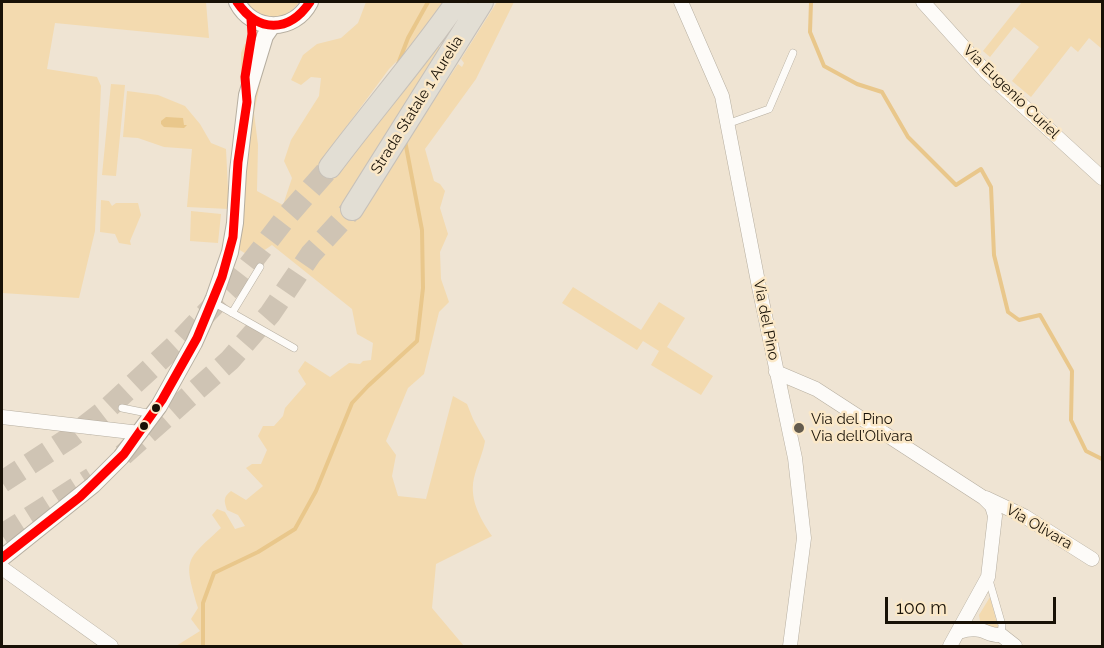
<!DOCTYPE html>
<meta charset="utf-8">
<style>
body{margin:0}
#map{position:relative;width:1104px;height:648px;overflow:hidden;background:#efe4d3;font-family:Raleway,sans-serif}
canvas{display:block}
.frame{position:absolute;inset:0;border:3px solid #181106;pointer-events:none}
.scale{position:absolute;left:885px;top:597px;width:171px;height:27px;box-sizing:border-box;border:3px solid #181106;border-top:0;padding-left:8px;font-size:18px;line-height:21px;white-space:nowrap;color:#181106;-webkit-text-stroke:4px #fbe8c7;paint-order:stroke}
</style>
<div id="map">
<canvas width="1104" height="648"></canvas>
<div class="frame"></div>
<div class="scale">100 m</div>
</div>
<script>
const ctx = document.querySelector('canvas').getContext('2d');
ctx.lineJoin = 'round';
function fillPath(path, color) {
  ctx.fillStyle = color;
  ctx.fill(path, 'evenodd');
}
function strokePath(path, color, width, dash) {
  ctx.strokeStyle = color;
  ctx.lineWidth = width;
  ctx.lineCap = dash ? 'butt' : 'round';
  ctx.setLineDash(dash || []);
  ctx.stroke(path);
}
function label(font, color, halo, rows, align = 'center') {
  ctx.font = font + ' Raleway,sans-serif';
  ctx.lineWidth = 5;
  ctx.setLineDash([]);
  ctx.textBaseline = 'middle';
  ctx.strokeStyle = halo;
  ctx.fillStyle = color;
  for (const [text, x, y, turn = 0] of rows) {
    ctx.save();
    ctx.translate(x, y);
    ctx.rotate((+turn || 0) * Math.PI / 180);
    ctx.textAlign = isNaN(turn) ? turn : align;
    if (halo) ctx.strokeText(text, 0, 0);
    ctx.fillText(text, 0, 0);
    ctx.restore();
  }
}
fillPath(new Path2D(`
 M 2,2 L 206,2 L 209,38 L 55,23 L 47,69 L 97,77 L 101,86 L 95,231 L 79,298 L 2,293 Z
 M 246,2 L 299,2 C 285,23 261,20 246,2 Z
 M 366,2 L 444,2 L 419,39 L 389,69 L 329,150 L 326,160 L 435,45 L 443,49 L 349,192 L 346,205 L 364,207 L 458,64 L 462,67 L 464,63 L 461,59 L 497,2 L 514,2 L 476,79 L 425,149 L 434,181 L 440,184 L 445,191 L 440,208 L 448,234 L 440,252 L 441,279 L 449,302 L 439,312 L 424,374 L 408,388 L 386,441 L 396,455 L 392,476 L 398,496 L 426,499 L 453,396 L 467,404 L 473,419 L 485,441 C 483,453 478,463 475,474 C 468,497 479,517 492,536 L 436,564 L 432,608 L 464,646 L 176,646 L 200,631 L 191,619 L 198,608 C 184,559 184,562 221,528 L 212,515 L 217,509 L 225,512 L 235,529 L 245,526 L 238,515 L 227,510 C 224,501 223,497 231,491 L 246,500 L 263,486 L 246,468 L 252,464 L 261,464 L 267,450 L 258,436 L 263,426 L 274,426 L 283,416 L 285,408 L 306,384 L 298,371 L 305,361 L 330,377 L 349,363 L 360,364 L 363,361 L 371,360 L 373,343 L 357,334 L 352,309 L 272,245 L 253,258 L 238,249 C 246,217 244,193 242,161 C 240,125 241,89 241,53 L 245,44 L 254,43 L 261,49 L 262,74 L 254,113 L 258,145 L 257,191 L 283,205 L 292,178 L 284,161 L 291,140 L 319,96 L 321,78 L 311,77 L 301,85 L 291,80 L 303,55 L 317,44 L 341,38 L 358,23 Z
 M 1022,2 L 1102,2 L 1102,49 L 1089,38 L 1078,52 L 1071,46 L 1031,97 L 1012,81 L 1039,47 L 1014,27 L 990,57 L 983,51 Z
 M 111,84 L 125,85 L 116,176 L 102,175 Z
 M 127,91 L 158,95 L 185,106 L 200,124 L 211,143 L 226,149 L 229,209 L 187,207 L 192,149 L 164,147 L 138,138 L 123,137 Z
 M 101,200 L 109,201 L 112,206 L 116,203 L 138,203 L 141,215 L 130,241 L 131,245 L 119,243 L 115,234 L 100,232 Z
 M 191,211 L 221,214 L 218,243 L 190,241 Z
 M 573,287 L 641,330 L 659,302 L 685,318 L 667,347 L 713,376 L 701,395 L 651,365 L 659,351 L 643,341 L 637,350 L 562,303 Z
 M 990,597 L 998,627 L 993,632 L 981,627 L 979,615 Z`), '#f3daaf');
fillPath(new Path2D(`
 M 166,117 L 183,118 L 184,125 L 187,125 L 184,128 L 164,127 L 161,124 L 161,121 Z`), '#e9c78b');
strokePath(new Path2D(`
 M 811,2 L 810,32 L 824,66 L 857,84 L 882,92 L 908,137 L 956,185 L 981,169 L 991,187 L 994,255 L 1008,312 L 1019,320 L 1040,315 L 1072,371 L 1071,420 L 1086,451 L 1102,459
 M 398,64 L 408,38 L 428,2
 M 203,646 L 203,603 L 214,573 L 258,552 L 295,529 L 316,491 L 352,403 L 368,386 L 417,341 L 423,288 L 422,230 L 405,141`), '#e9c78b', 4);
strokePath(new Path2D(`
 M 123,455 L 230,360 L 270,314 L 311,254 L 352,209
 M 2,482 L 71,437 L 107,409 L 178,343 L 237,281 L 287,216 L 330,167
 M 2,535 L 92,478`), '#cfc4b4', 22, [22, 11]);
const service = new Path2D(`
 M 727,124 L 769,109 L 793,53
 M 213,302 L 294,348
 M 232,313 L 260,267
 M 122,408 L 152,414
 M 989,580 L 1002,625 L 1001,635`);
const minor = new Path2D(`
 M 681,2 L 722,96 L 759,287 L 795,458 L 804,538 L 790,646
 M 923,2 L 986,72 L 1102,178
 M 776,372 L 816,389 L 984,498 L 992,506 L 995,516 L 988,577 L 950,646
 M 2,417 L 140,433
 M 986,498 L 1024,516 L 1092,559
 M 2,568 L 111,646
 M 958,632 C 965,630 973,628 980,630 C 988,632 992,636 1001,635 L 1015,646`);
const tertiary = new Path2D(`
 M 237,2 C 253,33 294,33 310,2
 M 2,558 L 93,485 L 121,457 L 159,406 L 194,343 L 214,298 L 230,252 L 235,223 L 238,171 L 247,95 L 265,36 L 272,26`);
const trunk = new Path2D(`
 M 330,167 C 372,111 417,59 457,2
 M 352,209 L 482,2`);
strokePath(service, '#b6aea0', 8);
strokePath(minor, '#b6aea0', 15);
strokePath(tertiary, '#b6aea0', 18);
strokePath(trunk, '#c7c1b9', 24);
strokePath(service, '#fdfbf8', 7);
strokePath(minor, '#fdfbf8', 14);
strokePath(tertiary, '#fdfbf8', 16);
strokePath(trunk, '#e2ded4', 22);
strokePath(new Path2D(`
 M 237,2 C 258,33 289,33 310,2
 M 2,558 L 80,497 L 124,454 L 162,400 L 197,338 L 222,277 L 233,237 L 238,162 L 247,102 L 245,77 L 252,34 L 251,19`), '#f00', 9);
for (const [x, y, r, color] of [
 [156,408,5,"#181106"],
 [144,426,5,"#181106"],
 [799,428,6,"#635b4e"]
]) {
  const dot = new Path2D();
  dot.arc(x, y, r, 0, 2 * Math.PI);
  ctx.fillStyle = color;
  ctx.fill(dot);
  strokePath(dot, '#fbe8c7', 2);
}
label('15px', '#181106', '#fbe8c7', [
 ["Via Eugenio Curiel",1011,92,44],
 ["Strada Statale 1 Aurelia",417,105,-58],
 ["Via del Pino",766,320,79],
 ["Via Olivara",1039,527,30]
]);
label('15px', '#181106', '#fbe8c7', [
 ["Via del Pino",811,419],
 ["Via dell’Olivara",811,436]
], 'left');
</script>
